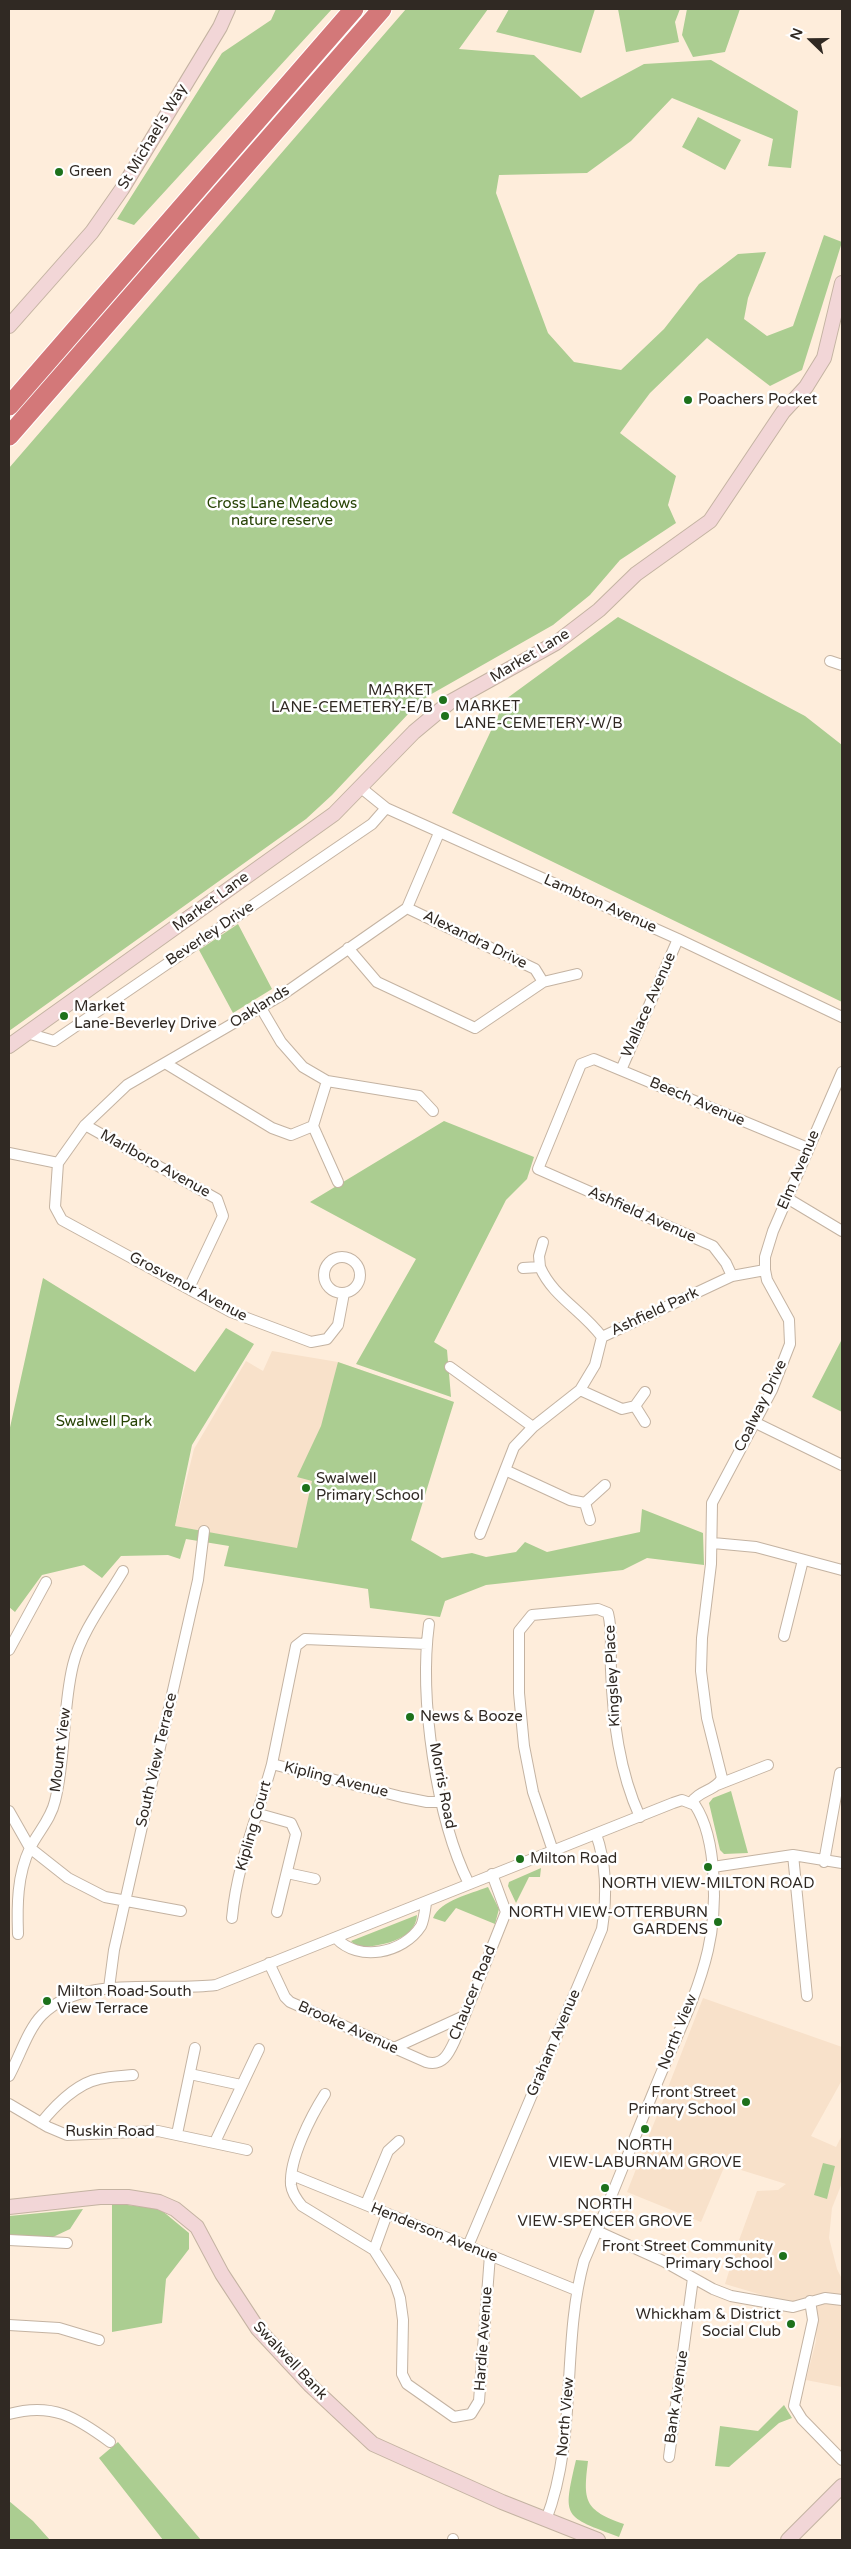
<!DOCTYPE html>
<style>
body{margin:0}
#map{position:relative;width:851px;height:2549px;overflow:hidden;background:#feeddb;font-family:"Varela Round",sans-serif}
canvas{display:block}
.frame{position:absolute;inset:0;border:10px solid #302923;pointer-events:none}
.north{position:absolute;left:786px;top:15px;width:50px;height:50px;-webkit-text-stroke:4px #fff;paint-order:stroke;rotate:292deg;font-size:14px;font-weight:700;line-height:20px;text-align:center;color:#302923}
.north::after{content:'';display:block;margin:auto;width:18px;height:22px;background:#302923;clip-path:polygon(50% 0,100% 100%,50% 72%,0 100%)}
</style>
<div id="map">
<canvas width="851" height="2549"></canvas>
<div class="frame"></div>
<div class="north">N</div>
</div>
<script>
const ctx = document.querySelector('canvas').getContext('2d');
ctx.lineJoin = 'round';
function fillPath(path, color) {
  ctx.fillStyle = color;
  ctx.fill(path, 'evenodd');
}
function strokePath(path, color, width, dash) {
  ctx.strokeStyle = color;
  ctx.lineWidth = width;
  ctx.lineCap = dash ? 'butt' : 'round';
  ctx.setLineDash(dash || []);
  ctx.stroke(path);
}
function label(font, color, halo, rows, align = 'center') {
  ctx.font = font + ' "Varela Round",sans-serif';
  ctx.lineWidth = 5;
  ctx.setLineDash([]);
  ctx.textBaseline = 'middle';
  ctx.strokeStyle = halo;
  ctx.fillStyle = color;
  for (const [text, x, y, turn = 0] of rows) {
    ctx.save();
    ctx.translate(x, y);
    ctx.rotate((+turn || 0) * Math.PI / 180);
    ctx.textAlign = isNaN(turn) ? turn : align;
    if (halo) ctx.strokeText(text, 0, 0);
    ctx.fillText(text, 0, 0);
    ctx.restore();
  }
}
fillPath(new Path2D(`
 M 272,1351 L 338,1362 L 454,1402 L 359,1561 L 175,1526 L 194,1449 L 246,1361 L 263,1371 Z
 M 703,1998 L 842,2047 L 842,2080 L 811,2136 L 836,2147 L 842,2135 L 842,2183 L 832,2208 L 829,2238 L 837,2269 L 842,2279 L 842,2387 L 806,2380 L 816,2341 L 817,2298 L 789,2303 L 725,2284 L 738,2243 L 757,2191 L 778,2190 L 786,2184 L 725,2165 L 701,2222 L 627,2192 Z`), '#f8e1ca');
fillPath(new Path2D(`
 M 276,9 L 332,9 L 134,225 L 117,219 L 222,53 L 271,20 Z
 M 406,9 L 488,9 L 459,49 L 534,55 L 581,98 L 644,64 L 711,60 L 798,111 L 791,168 L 768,166 L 773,139 L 672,98 L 631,141 L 587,173 L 499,175 L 496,193 L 548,333 L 574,362 L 621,370 L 664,329 L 699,284 L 738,254 L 766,252 L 748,298 L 744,319 L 767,336 L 793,326 L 824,235 L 842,242 L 802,370 L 770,386 L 707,338 L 650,393 L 620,433 L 676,476 L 668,505 L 676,523 L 620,560 L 590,595 L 553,625 L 428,696 L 410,712 L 332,795 L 306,819 L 9,1031 L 9,468 Z
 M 509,9 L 595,9 L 581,53 L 496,32 Z
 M 618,9 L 680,9 L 675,22 L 679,42 L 626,52 Z
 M 687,9 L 740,9 L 725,52 L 693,57 L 682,35 Z
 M 698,117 L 741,140 L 725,170 L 682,147 Z
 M 618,617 L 805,716 L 842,745 L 842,1002 L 452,813 L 506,699 Z
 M 238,924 L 272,989 L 233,1013 L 199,950 Z
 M 444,1121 L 534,1157 L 527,1179 L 506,1200 L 434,1342 L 447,1350 L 451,1397 L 356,1364 L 416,1259 L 310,1202 Z
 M 43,1278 L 195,1372 L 226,1328 L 254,1344 L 192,1445 L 175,1526 L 297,1548 L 312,1481 L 297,1477 L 321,1426 L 338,1362 L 454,1402 L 411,1540 L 442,1558 L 472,1553 L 486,1557 L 516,1552 L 525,1542 L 547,1552 L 640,1532 L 642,1509 L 703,1533 L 704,1565 L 647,1558 L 623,1570 L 486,1585 L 445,1601 L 440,1617 L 370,1608 L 368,1589 L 224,1566 L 229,1546 L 186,1539 L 180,1559 L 168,1555 L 121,1556 L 102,1578 L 84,1565 L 42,1575 L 15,1612 L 9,1607 L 9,1432 Z
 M 842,1339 L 842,1412 L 812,1397 Z
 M 731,1791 L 748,1853 L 724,1854 L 720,1850 L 709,1803 L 713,1798 Z
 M 541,1868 L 540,1877 L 529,1877 L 516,1903 L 508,1886 L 509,1882 Z
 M 488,1887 L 499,1909 L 495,1924 L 456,1908 L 445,1922 L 433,1918 C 441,1900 470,1894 488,1887 Z
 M 417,1915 C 416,1941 377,1947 357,1947 L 351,1941 Z
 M 823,2163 L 835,2166 L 827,2199 L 814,2195 Z
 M 112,2203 L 160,2209 L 189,2233 L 189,2249 L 166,2279 L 162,2323 L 112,2332 Z
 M 83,2209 L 70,2229 L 53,2237 L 9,2236 L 9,2216 Z
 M 784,2405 L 792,2418 L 779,2423 L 729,2467 L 715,2466 L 720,2426 L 758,2431 Z
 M 118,2442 L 201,2540 L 163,2540 L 99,2458 Z
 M 576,2460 L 588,2461 C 583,2501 584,2510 624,2524 L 619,2537 C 564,2516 562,2519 576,2460 Z
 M 9,2501 L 33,2521 L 50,2540 L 9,2540 Z`), '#abcd91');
const street = new Path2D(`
 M 830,661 L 842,665
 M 360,787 L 386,808 L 678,939 L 842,1017
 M 348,948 L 377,982 L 475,1028 L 543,982 L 535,969 L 407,908
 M 543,982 L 577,974
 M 261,1008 L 281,1042 L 303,1067 L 327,1081 L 419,1096 L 433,1111
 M 27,1033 L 54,1041 L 372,824 L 386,808
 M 165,1063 L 272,1128 L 291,1135 L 313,1126 L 327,1081
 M 621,1070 L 678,939
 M 85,1125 L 217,1199 L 223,1216 L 189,1288
 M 313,1126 L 338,1182
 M 9,1153 L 58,1163
 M 58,1163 L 85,1125 L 127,1085 L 282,995 L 407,908 L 439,833
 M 58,1163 L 55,1207 L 62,1220 L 231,1312 L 311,1342 L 327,1339 L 338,1325 L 344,1293
 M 787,1198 L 842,1231
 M324 1275a18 18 0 1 1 36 0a18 18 0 1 1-36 0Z
 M 540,1267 L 539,1256 L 543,1242
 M 523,1268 L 540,1267 C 553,1297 582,1310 602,1337
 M 732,1276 L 726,1263 L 713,1246 L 538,1169 L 581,1064 L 594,1059 L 808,1148
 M 450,1367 L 533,1427
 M 580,1390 L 622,1409 L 635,1406 L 645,1392
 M 635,1406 L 645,1422
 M 754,1422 L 842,1465
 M 505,1470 L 570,1500 L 585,1503 L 605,1485
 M 585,1503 L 590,1520
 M 480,1534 L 514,1447 L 533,1427 L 580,1390 L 595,1365 L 602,1337 L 732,1276 L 765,1270
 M 713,1543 L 756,1547 L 842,1570
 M 429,1624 C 419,1698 436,1818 469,1884
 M 784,1636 L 803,1560
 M 427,1644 L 305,1639 L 296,1646 L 272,1764 L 402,1797 L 427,1802 L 442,1802
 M 9,1650 L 46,1582
 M 717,1785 L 768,1765
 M 691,1803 C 699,1790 716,1791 722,1778 L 707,1718 L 701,1671 L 702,1638 L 711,1564 L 712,1503 L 772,1390 L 790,1344 L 789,1320 L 767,1280 L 765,1270 L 765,1257 L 773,1231 L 842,1072
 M 9,1811 L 30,1848 L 68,1878 L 105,1897 L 181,1911
 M 259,1814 L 291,1823 L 296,1834 L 277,1912
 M 553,1851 L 533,1792 L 524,1746 L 519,1693 L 519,1631 L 532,1615 L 598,1609 L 608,1613 C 613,1632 610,1651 611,1670 C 613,1720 619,1771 640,1817
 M 793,1855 L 807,1996
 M 824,1862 L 840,1773
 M 713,1867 L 793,1855 L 842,1863
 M 287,1873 L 315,1879
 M 232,1918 C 237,1864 258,1815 272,1764
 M 18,1934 C 17,1906 17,1875 30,1848 C 38,1832 51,1819 55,1801 C 66,1758 62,1710 73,1665 C 81,1632 106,1600 123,1571
 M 336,1938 C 358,1962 403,1954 421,1926 C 424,1920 425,1910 426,1903
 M 269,1963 L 285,1997 L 290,2002 L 426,2062 C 443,2067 449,2053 455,2040 L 506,1912 L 492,1874
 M 109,1988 L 114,1950 L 198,1580 L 204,1531
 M 394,2048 L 464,2016
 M 190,2074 L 241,2085
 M 9,2076 C 19,2058 28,2029 42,2015 C 82,1974 162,1992 216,1985 L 673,1803 L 682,1800 L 695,1805 C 718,1840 717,1911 708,1950 C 697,1998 673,2043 655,2088 C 631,2146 609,2204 584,2261 C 561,2345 578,2437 546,2520
 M 325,2094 C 311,2116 289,2159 291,2185 C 292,2193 297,2200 302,2206 L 374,2250 L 395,2283 L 400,2298 L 403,2320 L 402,2374 L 407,2384 L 454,2417 L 471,2414 L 479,2401 L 490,2255
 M 9,2104 L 48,2127 L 67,2135 L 158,2131 L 247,2150
 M 41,2123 C 54,2107 77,2083 99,2079 C 110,2076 122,2076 133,2075
 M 177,2134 L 195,2048
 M 215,2142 L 259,2049
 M 292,2175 L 576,2290
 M 366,2204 L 388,2151 L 399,2141
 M 597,2231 L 663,2261 L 713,2289 L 731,2296 L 793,2307 L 825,2298 L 842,2300
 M 9,2240 L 67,2243
 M 468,2246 L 602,1929 C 607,1897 607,1865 596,1834
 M 374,2250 L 387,2214
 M 810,2301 L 813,2320 L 794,2406 L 802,2419 L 842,2460
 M 9,2325 L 59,2328 L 99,2340
 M 9,2414 C 52,2402 76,2417 110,2442
 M 669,2457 L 693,2278
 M 453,2539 L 453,2540`);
const secondary = new Path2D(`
 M 9,326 L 92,232 L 122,189 L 220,27 L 228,9
 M 9,1046 L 334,814 L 414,732 L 450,702 L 556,643 L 599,610 L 636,574 L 710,521 L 783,412 L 806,387 L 824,358 L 842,283
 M 9,2207 L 100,2197 L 128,2197 L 159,2202 L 175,2209 L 197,2227 L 222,2274 L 258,2329 L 311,2386 L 373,2444 L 502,2502 L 598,2540
 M 788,2540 L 842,2486`);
const highway = new Path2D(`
 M 9,406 L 354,9
 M 9,436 L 382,9`);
strokePath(street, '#c4b3a2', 12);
strokePath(secondary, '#c4b3a2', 16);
strokePath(highway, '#fff', 21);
strokePath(street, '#fff', 10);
strokePath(secondary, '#f2d6d7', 14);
strokePath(highway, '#d37879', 19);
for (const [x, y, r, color] of [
 [59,172,5,"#1d711b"],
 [688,400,5,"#1d711b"],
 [443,700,5,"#1d711b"],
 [445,716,5,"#1d711b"],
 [64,1016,5,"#1d711b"],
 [306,1488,5,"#1d711b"],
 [410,1717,5,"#1d711b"],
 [520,1859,5,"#1d711b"],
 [708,1867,5,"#1d711b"],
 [718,1922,5,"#1d711b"],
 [47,2001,5,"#1d711b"],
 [746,2102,5,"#1d711b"],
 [645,2129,5,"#1d711b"],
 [605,2188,5,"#1d711b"],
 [783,2256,5,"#1d711b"],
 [791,2324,5,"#1d711b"]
]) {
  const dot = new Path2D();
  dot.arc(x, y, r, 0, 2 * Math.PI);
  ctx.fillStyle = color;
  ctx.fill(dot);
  strokePath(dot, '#fff', 2);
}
label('15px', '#302923', '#fff', [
 ["St Michael's Way",153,137,-59],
 ["Market Lane",530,656,-31],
 ["Market Lane",211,902,-36],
 ["Lambton Avenue",600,904,24],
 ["Beverley Drive",210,934,-34],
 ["Alexandra Drive",475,940,26],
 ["Wallace Avenue",649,1005,-66],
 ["Oaklands",260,1007,-32],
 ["Beech Avenue",697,1102,23],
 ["Marlboro Avenue",155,1164,29],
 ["Elm Avenue",799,1170,-67],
 ["Ashfield Avenue",642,1215,24],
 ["Grosvenor Avenue",188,1287,28],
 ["Ashfield Park",655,1312,-25],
 ["Coalway Drive",761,1406,-64],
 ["Kingsley Place",613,1676,-93],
 ["Mount View",61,1750,-83],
 ["South View Terrace",157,1760,-77],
 ["Kipling Avenue",336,1780,14],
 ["Morris Road",442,1786,79],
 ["Kipling Court",254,1826,-74],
 ["Chaucer Road",473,1993,-68],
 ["Brooke Avenue",348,2028,24],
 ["North View",678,2032,-68],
 ["Graham Avenue",554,2043,-67],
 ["Ruskin Road",110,2132],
 ["Henderson Avenue",434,2233,22],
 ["Hardie Avenue",484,2339,-86],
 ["Swalwell Bank",290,2361,47],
 ["Bank Avenue",677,2397,-82],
 ["North View",566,2417,-85]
]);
label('15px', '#302923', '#fff', [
 ["Green",69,172],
 ["Poachers Pocket",698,400],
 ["MARKET",433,691,"right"],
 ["LANE-CEMETERY-E/B",433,708,"right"],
 ["MARKET",455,707],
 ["LANE-CEMETERY-W/B",455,724],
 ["Market",74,1007],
 ["Lane-Beverley Drive",74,1024],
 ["Swalwell",316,1479],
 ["Primary School",316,1496],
 ["News & Booze",420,1717],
 ["Milton Road",530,1859],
 ["NORTH VIEW-MILTON ROAD",708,1884,"center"],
 ["NORTH VIEW-OTTERBURN",708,1913,"right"],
 ["GARDENS",708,1930,"right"],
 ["Milton Road-South",57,1992],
 ["View Terrace",57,2009],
 ["Front Street",736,2093,"right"],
 ["Primary School",736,2110,"right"],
 ["NORTH",645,2146,"center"],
 ["VIEW-LABURNAM GROVE",645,2163,"center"],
 ["NORTH",605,2205,"center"],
 ["VIEW-SPENCER GROVE",605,2222,"center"],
 ["Front Street Community",773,2247,"right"],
 ["Primary School",773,2264,"right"],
 ["Whickham & District",781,2315,"right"],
 ["Social Club",781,2332,"right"]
], 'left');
label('15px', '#274305', '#fff', [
 ["Cross Lane Meadows",282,504],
 ["nature reserve",282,521],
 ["Swalwell Park",104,1422]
]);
</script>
